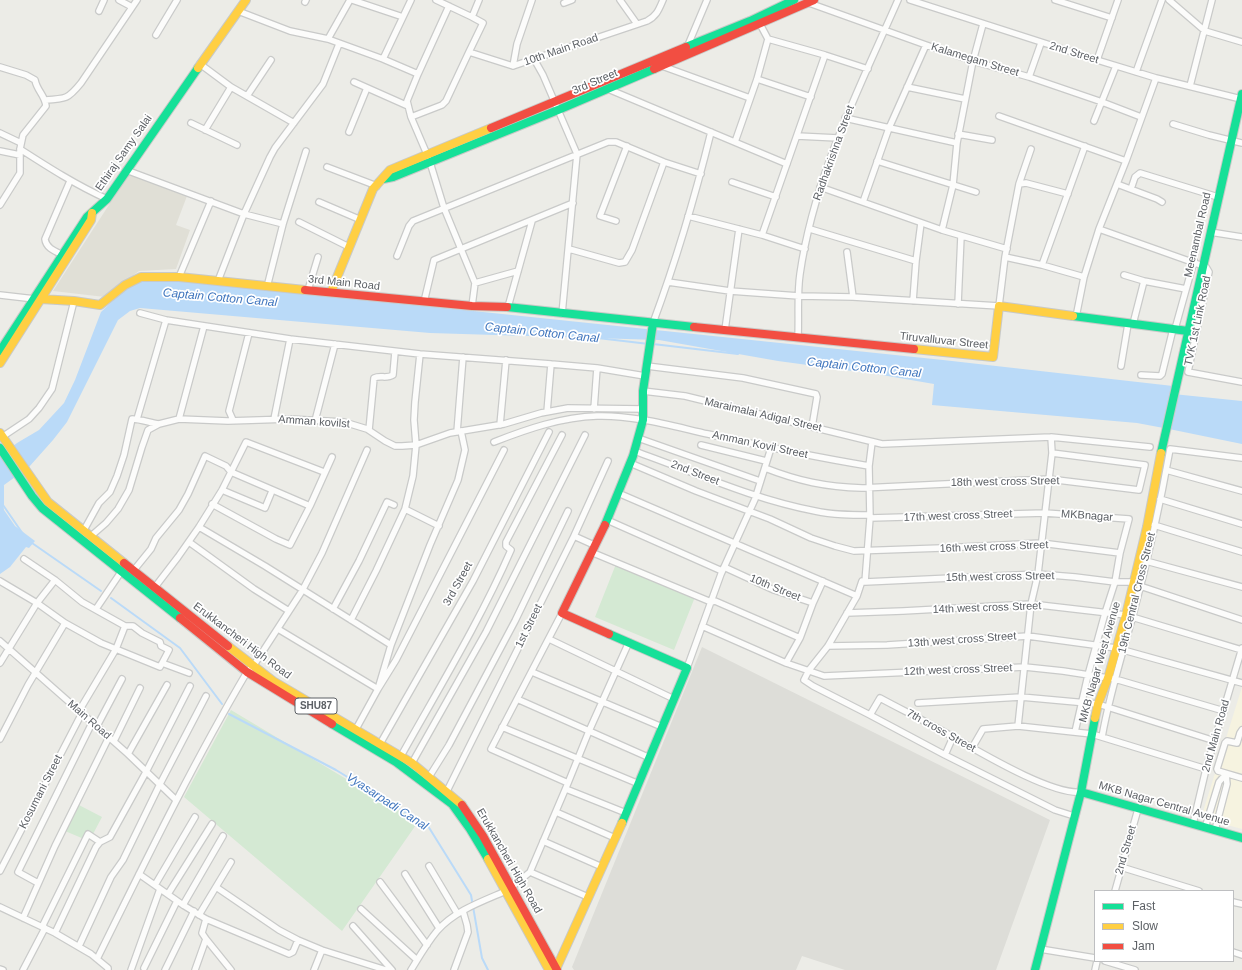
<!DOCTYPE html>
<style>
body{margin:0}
#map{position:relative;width:1242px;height:970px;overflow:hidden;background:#ecece7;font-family:Arial,sans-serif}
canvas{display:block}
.legend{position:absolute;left:1094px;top:890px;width:140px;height:72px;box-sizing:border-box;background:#fff;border:1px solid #bebfc1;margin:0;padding:5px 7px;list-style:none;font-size:12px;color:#5c6065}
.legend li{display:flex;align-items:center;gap:8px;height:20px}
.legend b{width:20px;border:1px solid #bebfc1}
</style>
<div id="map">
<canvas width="1242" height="970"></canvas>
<ul class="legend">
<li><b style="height:5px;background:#16e098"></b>Fast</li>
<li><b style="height:5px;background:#ffcf43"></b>Slow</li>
<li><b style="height:5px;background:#f24e42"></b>Jam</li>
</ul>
</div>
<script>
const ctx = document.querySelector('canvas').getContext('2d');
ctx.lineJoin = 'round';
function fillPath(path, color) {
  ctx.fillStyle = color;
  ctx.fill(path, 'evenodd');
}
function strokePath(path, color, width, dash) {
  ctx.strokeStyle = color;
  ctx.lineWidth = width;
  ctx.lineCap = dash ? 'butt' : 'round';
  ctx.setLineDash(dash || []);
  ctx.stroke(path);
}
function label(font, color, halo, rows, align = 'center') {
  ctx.font = font + ' Arial,sans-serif';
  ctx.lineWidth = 3.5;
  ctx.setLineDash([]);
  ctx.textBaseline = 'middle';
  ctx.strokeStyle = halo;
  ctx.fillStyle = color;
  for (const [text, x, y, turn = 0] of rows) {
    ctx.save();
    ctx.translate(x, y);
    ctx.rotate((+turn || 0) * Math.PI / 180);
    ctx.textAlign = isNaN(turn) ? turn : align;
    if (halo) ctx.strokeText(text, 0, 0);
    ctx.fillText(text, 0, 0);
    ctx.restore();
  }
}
fillPath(new Path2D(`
 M 1242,687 L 1242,829 L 1201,818 Z`), '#f6f3e0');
fillPath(new Path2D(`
 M 702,647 L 1050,820 L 996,970 L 845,970 L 802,956 L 796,970 L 574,970 L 572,967 Z`), '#ddddd8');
fillPath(new Path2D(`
 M 129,174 L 187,196 L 176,225 L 190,230 L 176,269 L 139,271 L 105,297 L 53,291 Z`), '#e0dfd6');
fillPath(new Path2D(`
 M 616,564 L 695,597 L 674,650 L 595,617 Z
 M 231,710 L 418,822 L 342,931 L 184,797 Z
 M 77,804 L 102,817 L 93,834 L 88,831 L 84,839 L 65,831 Z`), '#d4e9d3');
fillPath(new Path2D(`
 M 157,278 L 943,360 L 1173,386 L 1173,394 L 1242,401 L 1242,444 L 1169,429 L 1137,423 L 932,405 L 934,384 L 882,375 L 778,361 L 659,340 L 430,333 L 140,308 L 130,311 L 118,320 L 67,422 L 53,440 L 29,467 L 4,485 L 2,493 L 4,510 L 15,526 L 35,541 L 29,548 L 26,547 L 10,567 L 0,574 L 0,456 L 17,443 L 39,430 L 64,403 L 75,380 L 101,312 L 123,291 L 137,283 Z`), '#badaf8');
strokePath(new Path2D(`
 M 589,337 L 649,344
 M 653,344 L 738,354
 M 3,486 L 3,505 L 23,534
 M 32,543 L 101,591
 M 111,598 L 180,648 L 222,704
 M 229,714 L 336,770 L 428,826 L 471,895 L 482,958 L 488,970`), '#badaf8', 2);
const street = new Path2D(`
 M 119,0 L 132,7
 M 352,0 L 403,17
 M 436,0 L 472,17 L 483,23 L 469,52
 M 620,0 L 637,24
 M 910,0 L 1097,60 L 1156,78 L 1241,99
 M 1055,0 L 1112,18
 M 1169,0 L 1205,31 L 1242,42
 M 305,2 L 306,0
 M 564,3 L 572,0
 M 809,3 L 926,45 L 973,61 L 1029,77 L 1102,102 L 1141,117
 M 99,11 L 104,0
 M 238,11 L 290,31 L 328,39 L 383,59 L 418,74 L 407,101 L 411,117 L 429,159 L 444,208 L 475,283 L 472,306
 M 472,17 L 479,0
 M 156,35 L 177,0
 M 328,39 L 350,0
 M 768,39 L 825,55 L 868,69
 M 688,45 L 707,0
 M 383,59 L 411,0
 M 534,59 L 543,75 L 577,154 L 562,314
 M 1097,60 L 1118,0
 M 200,64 L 231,87 L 294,123
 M 513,66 L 517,44 L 532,0
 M 662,66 L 750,98
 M 0,67 L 26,75 L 35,80 C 37,91 45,95 46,106 L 23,135 L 20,149 L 20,173 L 0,205
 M 1136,72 L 1162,0
 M 418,74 L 449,6
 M 1029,77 L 1041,43
 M 757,79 L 811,97
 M 354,82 L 408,106
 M 1190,86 L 1212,0
 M 907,87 L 965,99
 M 608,89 L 787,164
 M 247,96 L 271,60
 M 45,100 C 66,99 68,99 81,83 L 137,0
 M 999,116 L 1126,161
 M 411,117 L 442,105 L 446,101 L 469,52 L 513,66 L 647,21 C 657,16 659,9 663,0
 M 845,118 L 957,143
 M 1094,121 L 1116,66
 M 191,123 L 237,145
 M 1173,124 L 1209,135 L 1242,143
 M 205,130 L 231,87
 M 349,132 L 367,88
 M 0,133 L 21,143
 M 958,134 L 992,140
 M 797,136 L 838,138
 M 735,142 L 757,79 L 768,39 L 760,24
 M 20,149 C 48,167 76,185 107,199
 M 0,151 L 20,155
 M 877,161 L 976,192
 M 327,167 L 377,186
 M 126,170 L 244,214 L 283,224
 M 732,182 L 776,197
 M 1019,184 L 1031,149
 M 1117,184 L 1157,199 L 1162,202
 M 820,187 L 942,230 L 1007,249
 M 1131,189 L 1135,177 L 1140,173 L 1218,197
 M 319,202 L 361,220
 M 863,202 L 889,128 L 926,45
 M 688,216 L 762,235 L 805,249
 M 616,221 L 600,216 L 627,146
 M 299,222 L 349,247
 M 810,229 L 916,261 L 913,301
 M 1099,229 L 1206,267 L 1209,272 L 1188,372 L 1242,382
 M 942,230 L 953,185 L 957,143 L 973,61 L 983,24
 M 1210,232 L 1242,237
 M 762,235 L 825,55
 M 569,249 L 619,263 L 625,262 L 632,250 L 664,162
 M 847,252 L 853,297
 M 65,256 C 57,252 46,249 45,239 L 70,181
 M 397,256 L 409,226 L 413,221 L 608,142 L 616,142 L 664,162 L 701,174
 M 1005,257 L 1042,265 L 1084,277
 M 916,261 L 921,223
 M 1042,265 L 1085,146
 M 1124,275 L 1144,281 L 1186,289
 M 179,277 L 211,201
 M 218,281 L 244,214 L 270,157 L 275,148 L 323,84 L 339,44
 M 668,282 L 730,291 L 799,296 L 853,297 L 999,306 L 1005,257 L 1019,184 L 1026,183 L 1068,194
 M 475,283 L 518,271
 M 267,287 L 283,224 L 306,151
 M 308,290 L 318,257
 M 0,295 L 35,299
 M 424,302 L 434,260 L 573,203
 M 958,304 L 961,236
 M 508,307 L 532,221
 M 140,313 L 166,320 L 290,339 L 420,354 L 551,364 L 597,368 L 645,376
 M 1076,317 L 1084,277 L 1099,229 L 1126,161 L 1156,78
 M 653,323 C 676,261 695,197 711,132
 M 1133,324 L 1144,281
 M 1175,329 L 1194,261
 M 725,330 L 739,229
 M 798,337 C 799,316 797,294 800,274 C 814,176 859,89 898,0
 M 647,366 L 743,378 L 816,394 L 817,397 L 812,427
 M 1121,366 L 1128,324
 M 1141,375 L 1160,376 L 1162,374 L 1173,329
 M 643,391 L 685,396 L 882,444 L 1051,437 L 1150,447
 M 594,409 L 597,368
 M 547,412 L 551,364
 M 137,419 L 166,320
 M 179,419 L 204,326
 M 274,419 L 290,339
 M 233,420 L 229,411 L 249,333
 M 315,421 L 335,344
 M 500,425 L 506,360
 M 369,430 L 374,378 C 380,375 387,379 393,375 L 395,352
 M 457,432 L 463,357
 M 2,437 L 29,419 L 39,408 L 52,389 L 74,301
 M 638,438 L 760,481
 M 494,442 C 527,429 562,417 597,416 C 634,415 672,426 708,434 C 762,446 815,457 869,466
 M 872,442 L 869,466 L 870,518 L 865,582 L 862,581 L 857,596 L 828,646 L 809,670 L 804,680 L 813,686 L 870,715 L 880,698 C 904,711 929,723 953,737 C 980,752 1051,795 1081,792
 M 701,445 L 766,461
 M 634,451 C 694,472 752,499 815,511 C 833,515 851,515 870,515
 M 630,463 L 696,491 L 770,519 L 811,538 L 835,546 L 854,551 L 942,548 L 1041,543 L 1120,553
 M 765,468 C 798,481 826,487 862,488 L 1049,479 L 1139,490 L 1145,465 L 1052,453
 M 1166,470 L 1242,491
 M 222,490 L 265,508 L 272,491
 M 618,493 L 857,596
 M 1160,499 L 1242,524
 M 212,504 L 276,539 L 290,545 L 310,506 L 332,457
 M 405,509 L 439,526
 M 870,518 L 1045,513 L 1129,519 L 1120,553 L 1115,582 L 1105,613 L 1088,675 L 1075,732
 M 607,520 L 722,571
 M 1154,525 L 1242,552
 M 199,527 L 265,566 L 391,645
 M 84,530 L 99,503 L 110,492 L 117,476 L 124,455 L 132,419 C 141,419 150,423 159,424
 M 91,536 L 106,523 L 118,509 L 129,490 L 142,447 L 148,430 L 159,424 L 179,419 L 228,421 L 290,419 L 344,422 L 367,429 L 385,441 L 395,446 L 402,446 L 416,445 L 450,433 L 504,424 L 541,413 L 568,408 L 644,409
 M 574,536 L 594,545
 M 189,542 L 254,589 L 289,611
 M 591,552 L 711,602 L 715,601 L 800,638 L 786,663
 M 1146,561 L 1242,587
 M 724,567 L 774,590 L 813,603 L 800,638
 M 134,570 L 151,549 L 156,538 L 179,510 L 188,494 L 205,456 L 226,466 L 231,472 L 310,506
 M 0,581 L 37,603 L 65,623 L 101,643 L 160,667 L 169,650 L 161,646 L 160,642 L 142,633 L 133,626 L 125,626 L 82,602 L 55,580 L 24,559
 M 865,582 L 1038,574 L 1075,577 L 1115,582 L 1134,582
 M 1140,586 L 1242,620
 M 155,587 L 178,557 L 199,527 L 222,490 L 246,442 L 324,472
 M 813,603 L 823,581
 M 96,609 L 121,572
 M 333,609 L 359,561 L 387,502 L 394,505
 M 562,613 L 491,749 L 568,783
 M 847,613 L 903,611 L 1031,604 L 1126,615
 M 1132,617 L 1242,650
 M 351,620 L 376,571 L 405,509 L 413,476 L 416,445 L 414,420 L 415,402 L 420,354
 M 702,626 L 786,663 L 824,676 L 1025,667 L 1063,671 L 1115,679 L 1224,711
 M 278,629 L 378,689 L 396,660 L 504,450
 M 549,639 L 674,699
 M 0,641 L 128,754 L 176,800
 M 828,646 L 887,645 L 1028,636 L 1116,648 L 1242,683
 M 0,663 L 37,603 L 55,580
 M 162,663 L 189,673
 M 687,668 L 721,574 L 755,499 L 771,448
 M 532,672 L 662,727
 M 517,699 L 650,758
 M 918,703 L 1021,697 L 1098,704 L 1215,741
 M 79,711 L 116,649 L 125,626
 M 870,715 L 945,755
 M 97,726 L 122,679
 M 1018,726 L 1031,604 L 1038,574 L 1052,453 L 1051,437
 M 502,727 L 639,784
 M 356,729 L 378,689 L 391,645 L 430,545 L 458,480 L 465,450 L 461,431
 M 1242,730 L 1240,733 L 1237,743 L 1227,741 L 1225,743 L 1217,769 L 1218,771 L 1242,778
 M 953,737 L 945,755 L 1055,810 L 1074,816
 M 1102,737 C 1109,697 1121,658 1132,619 C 1147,563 1160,506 1170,449 L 1242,458
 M 0,739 L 28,685 L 65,623
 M 114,741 L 140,688
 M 380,744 L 473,581 L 549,432
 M 972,748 L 983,729 L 1018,726 L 1092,734 L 1206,769
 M 128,754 L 167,685
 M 401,756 C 439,688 480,621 511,550 L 506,546 L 506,542 L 562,435
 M 412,763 L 486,632 L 585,435
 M 429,777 L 449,745 L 515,621 L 568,511
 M 566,789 L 626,813
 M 447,791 L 574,536 L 608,461
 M 556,812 L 615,838
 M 1193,824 L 1206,769 L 1242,648
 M 1205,828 L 1219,782 L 1226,774 L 1227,784 L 1215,830
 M 543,841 L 602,867
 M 429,866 L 457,913
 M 1121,867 L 1199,891
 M 0,871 L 82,713
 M 530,872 L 588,897
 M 139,874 L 183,905 L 206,919 L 289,954 L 293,952 L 298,940
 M 405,874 L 439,928
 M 380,882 L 427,945
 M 38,883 L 18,872 L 92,723
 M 155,885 L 195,817
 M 216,887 L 279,930 L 298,940 L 322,950 L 386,970
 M 1115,891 L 1138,809
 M 168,894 L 212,824
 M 1233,902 L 1242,904
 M 183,905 L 223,836
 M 0,907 L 55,933 L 91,954 L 108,968 L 108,970
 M 361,909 L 417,960
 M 199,915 L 231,862
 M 23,918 L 55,846 L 109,737
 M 353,926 L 392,970
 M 42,927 L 88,834 L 100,842
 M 55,933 L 96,847 L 100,842 L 110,837 L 146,772 L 190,686
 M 206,939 L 231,970
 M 79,946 L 111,877 L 123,860 L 160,784 L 206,696
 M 1040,949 L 1095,958
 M 1233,952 L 1242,955
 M 97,959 C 145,862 192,765 247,672 L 254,665 L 302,591 L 322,553 L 367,450
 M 1105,961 L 1135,970
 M 144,968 L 177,901
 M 0,969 L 3,970
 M 23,970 L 45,928
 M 131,970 L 160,889
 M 165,970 L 194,911
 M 195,970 L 206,939 L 202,933 L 206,919
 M 314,970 L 322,950
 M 411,970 C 419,957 427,943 437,931 C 454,911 483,901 506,891 L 512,887 L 530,872 L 568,783 L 589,731 L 629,642
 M 454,970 L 468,932 L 467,925 L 463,911
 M 1095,970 L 1097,961`);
const fast = new Path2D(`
 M 686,47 L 750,21 L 794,0
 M 383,179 L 393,177 L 558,110 L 654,69
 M 507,307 L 694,327
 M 1073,316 L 1188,331
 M 0,351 L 87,217 L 107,199 L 198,68
 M 0,448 L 32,496 L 42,508 L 180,618
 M 1161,453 L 1242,94
 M 605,525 L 633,456 L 643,420 L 643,391 L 653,323
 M 609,634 L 687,668 L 622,823
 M 332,724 L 396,762 L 452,804 L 470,829 L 488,859
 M 1081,792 L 1242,838
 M 1035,970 L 1081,792 L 1095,718`);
const slow = new Path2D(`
 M 198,68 L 246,0
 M 331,292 L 373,189 L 390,170 L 491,128
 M 41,299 L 74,301 L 100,305 L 125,285 L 141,277 L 179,277 L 305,290
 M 914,349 L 993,357 L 999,306 L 1073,316
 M 0,363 L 91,220 L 92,213
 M 0,433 L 48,502 L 124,563
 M 228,646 L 273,681 L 412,763 L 462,805
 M 1095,718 L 1098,704 L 1108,678 L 1126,615 L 1147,527 L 1161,453
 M 488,859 L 549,970
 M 556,969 L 622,823`);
const jam = new Path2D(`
 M 654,69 L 814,0
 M 491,128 L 686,47
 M 305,290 L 472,306 L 507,307
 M 694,327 L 914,349
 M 605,525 L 562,613 L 609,634
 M 124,563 L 228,646
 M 180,618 L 247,672 L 332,724
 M 462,805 L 483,836 L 557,970`);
strokePath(street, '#c9cac9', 8);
strokePath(fast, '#c8c9c7', 10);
strokePath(slow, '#c8c9c7', 10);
strokePath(jam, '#c8c9c7', 10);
strokePath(street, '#fcfcfb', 5.5);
strokePath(fast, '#16e098', 8);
strokePath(slow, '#ffcf43', 8);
strokePath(jam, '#f24e42', 8);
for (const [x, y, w] of [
 [316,706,42]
]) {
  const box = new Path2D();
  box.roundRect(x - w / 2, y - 8, w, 16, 3);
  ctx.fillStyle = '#fff';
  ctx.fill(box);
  strokePath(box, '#5c6065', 1);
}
label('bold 10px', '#5c6065', null, [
 ["SHU87",316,706]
]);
label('11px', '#5c6065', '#fff', [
 ["10th Main Road",561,50,-19],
 ["2nd Street",1074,53,17],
 ["Kalamegam Street",975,60,17],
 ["3rd Street",595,82,-23],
 ["Ethiraj Samy Salai",124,153,-55],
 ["Radhakrishna Street",834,153,-70],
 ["Meenambal Road",1198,235,-77],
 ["3rd Main Road",344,283,6],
 ["TVK 1st Link Road",1198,321,-78],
 ["Tiruvalluvar Street",944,341,6],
 ["Maraimalai Adigal Street",763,415,13],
 ["Amman kovilst",314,422,4],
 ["Amman Kovil Street",760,445,12],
 ["2nd Street",695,473,21],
 ["18th west cross Street",1005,482,-1],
 ["17th west cross Street",958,516,-2],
 ["MKBnagar",1087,516,4],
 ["16th west cross Street",994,547,-2],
 ["15th west cross Street",1000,577,-1],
 ["3rd Street",458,584,-61],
 ["10th Street",775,588,22],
 ["19th Central Cross Street",1137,593,-76],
 ["14th west cross Street",987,608,-2],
 ["1st Street",529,626,-64],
 ["13th west cross Street",962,640,-4],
 ["Erukkancheri High Road",242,641,37],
 ["MKB Nagar West Avenue",1100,662,-74],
 ["12th west cross Street",958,670,-2],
 ["Main Road",89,720,41],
 ["7th cross Street",941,731,29],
 ["2nd Main Road",1216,736,-74],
 ["Kosumani Street",41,792,-63],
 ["MKB Nagar Central Avenue",1164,804,16],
 ["2nd Street",1126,850,-74],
 ["Erukkancheri High Road",509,861,60]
]);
label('italic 12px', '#4076be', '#fff', [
 ["Captain Cotton Canal",220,298,5],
 ["Captain Cotton Canal",542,333,6],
 ["Captain Cotton Canal",864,368,6],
 ["Vyasarpadi Canal",387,802,33]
]);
</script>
